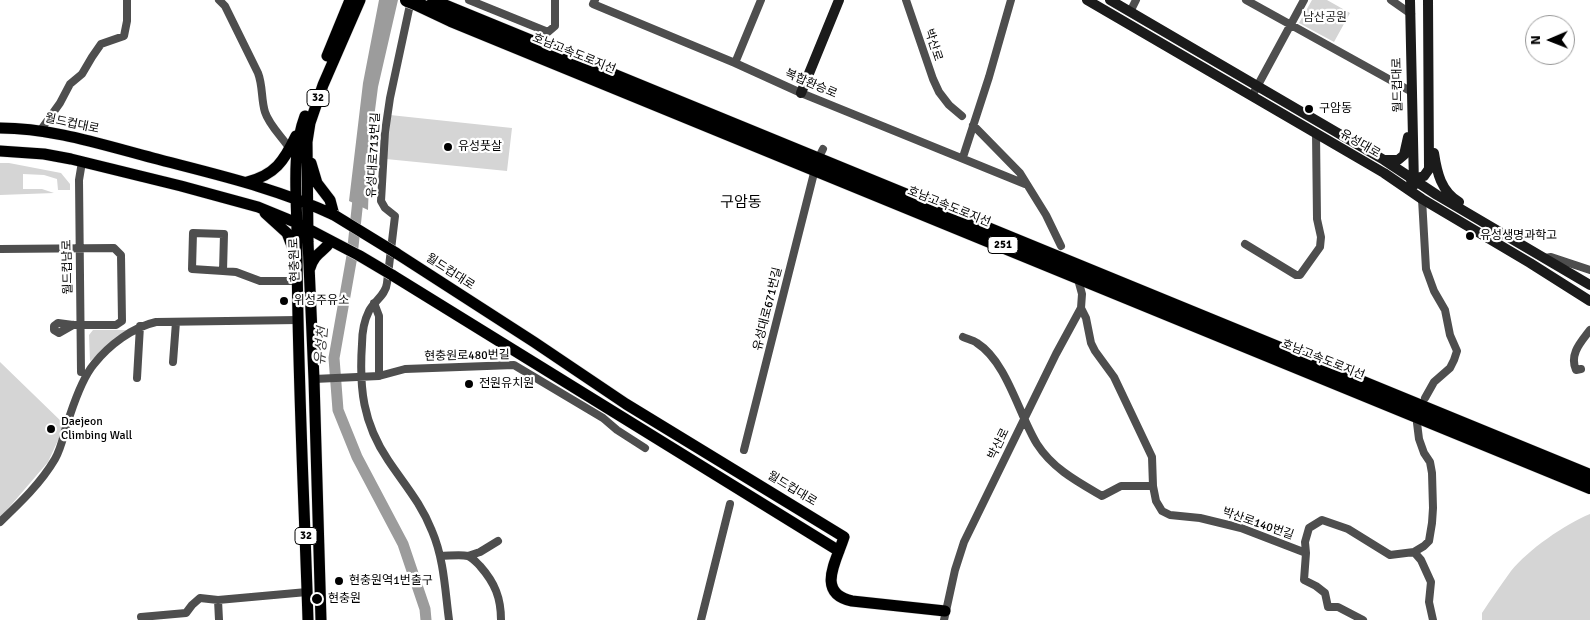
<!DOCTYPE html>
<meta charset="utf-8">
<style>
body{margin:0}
#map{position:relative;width:1590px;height:620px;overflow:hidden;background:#fff;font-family:Signika,sans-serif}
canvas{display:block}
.north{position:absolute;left:1525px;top:15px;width:50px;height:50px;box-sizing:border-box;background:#fff;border:1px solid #999;border-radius:50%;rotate:269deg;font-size:14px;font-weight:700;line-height:20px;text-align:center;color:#000}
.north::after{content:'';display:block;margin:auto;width:18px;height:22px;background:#000;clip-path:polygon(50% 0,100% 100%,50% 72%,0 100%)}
</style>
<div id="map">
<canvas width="1590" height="620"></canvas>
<div class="north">N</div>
</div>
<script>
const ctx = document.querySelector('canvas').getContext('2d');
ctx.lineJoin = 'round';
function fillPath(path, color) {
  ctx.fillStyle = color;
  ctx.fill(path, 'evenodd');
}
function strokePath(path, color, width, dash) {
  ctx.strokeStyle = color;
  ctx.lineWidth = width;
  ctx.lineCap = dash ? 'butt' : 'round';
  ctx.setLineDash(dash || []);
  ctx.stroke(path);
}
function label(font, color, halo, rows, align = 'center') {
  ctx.font = font + ' Signika,"Noto Sans KR",sans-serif';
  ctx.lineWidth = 4.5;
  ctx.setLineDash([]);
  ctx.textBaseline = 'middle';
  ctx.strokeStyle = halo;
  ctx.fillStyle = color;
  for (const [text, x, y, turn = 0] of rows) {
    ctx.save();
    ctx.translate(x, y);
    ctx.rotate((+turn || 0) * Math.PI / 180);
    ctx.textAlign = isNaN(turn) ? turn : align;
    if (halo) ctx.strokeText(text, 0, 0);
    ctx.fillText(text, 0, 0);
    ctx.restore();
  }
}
fillPath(new Path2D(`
 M 1312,0 L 1327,0 L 1350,13 L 1334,42 L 1299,23 Z
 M 390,115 L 512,128 L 507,171 L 386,159 Z
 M 0,163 L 9,163 L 61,173 L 70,184 L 70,190 L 58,190 L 57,179 L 44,175 L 23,174 L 23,189 L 42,189 L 54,193 L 0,195 Z
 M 93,330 L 126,330 L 127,331 L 90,361 L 89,335 Z
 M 0,362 L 65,425 L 48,462 L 0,518 Z
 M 1590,514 L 1590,620 L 1482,620 L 1482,613 C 1491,599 1501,585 1511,571 C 1528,550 1565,524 1590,514 Z`), '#d5d5d5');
fillPath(new Path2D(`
 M 379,0 L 398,0 L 378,87 L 370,149 L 368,210 L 349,201 L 363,83 Z`), '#9c9c9c');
strokePath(new Path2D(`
 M 359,190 L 352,256 L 334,358 L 338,410 L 357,457 L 403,544 L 425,609 L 426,620`), '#9c9c9c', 11);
const primary = new Path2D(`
 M 327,56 L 350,0
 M 305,116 C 291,153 297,197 297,236 C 297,364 304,492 308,620
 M 0,128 C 52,128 103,145 153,158 C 214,174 277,188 334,215
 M 0,151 L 44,154 L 71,159 L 181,186 L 258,207 L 297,223 L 360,256
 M 311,163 L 317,183 L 330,200 L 334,215
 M 247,182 C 275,175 284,161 296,136
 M 265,213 L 287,233 L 294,251
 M 396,253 L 534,342 L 626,404 L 844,537 C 837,560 815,593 852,601 L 945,611
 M 310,268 C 315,252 323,253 331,241
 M 392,275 L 839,551
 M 321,620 L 314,379 L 308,242 L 307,142 L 310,123 L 323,85 L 360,0`);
const highway = new Path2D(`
 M 434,2 L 1590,476
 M 415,3 L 451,20 L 1590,487`);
strokePath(primary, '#dbdbdb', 12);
strokePath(highway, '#dbdbdb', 15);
strokePath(new Path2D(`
 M 219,0 L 225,6 L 258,73 C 263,86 261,99 265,112 C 269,125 282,137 290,149
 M 411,0 L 390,98 L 385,132 L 381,201 L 385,208 L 395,216 L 387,283 C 386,295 374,301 369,311 C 364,321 362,334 362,344 C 359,388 363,423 388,460 C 404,484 421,503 432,531 C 444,559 445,590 449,620
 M 469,0 L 548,32 L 555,26 L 555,0
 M 595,0 L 593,4 L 735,63 L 801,93 L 1025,184
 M 906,0 L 933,79 L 939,92 L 949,105 L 962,116
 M 1246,0 L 1412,92
 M 1391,0 L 1411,14
 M 1130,12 L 1136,0
 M 735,63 L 761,0
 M 1252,96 L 1304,0
 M 973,125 L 1020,173 L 1046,215 L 1061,246
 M 40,131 L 60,103 L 70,84 L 82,74 L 92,57 L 101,44 L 124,36 L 127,21 L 127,0
 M 821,153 L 823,149
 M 963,157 L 989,77 L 1011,0
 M 1422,199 L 1426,269 L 1434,291 L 1445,310 L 1450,335 L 1457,351 L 1454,360 L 1450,368 L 1434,382 L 1425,398
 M 193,233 L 224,234 L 223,271 L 192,269 Z
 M 1245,244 L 1296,275 L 1300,275 L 1320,247 L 1321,237 L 1317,219 L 1316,133
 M 0,249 L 114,248 L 121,255 L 122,321 L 116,325 L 73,325 L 58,323 L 54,326 L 54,330 L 59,333 L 73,325
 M 1545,258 L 1551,257 L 1590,270
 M 223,271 L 236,272 L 260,281 L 297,281
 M 374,303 L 379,316 L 379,376
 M 1081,308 L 1086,318 L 1091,343 L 1095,351 L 1114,377 L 1152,457 L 1153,486 L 1156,501 L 1162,511 L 1170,515 L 1200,518 L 1241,528 L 1306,553 L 1305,542 L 1309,528 L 1322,520 L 1348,529 L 1390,555 L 1414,552 L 1424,546 L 1429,541 L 1432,523 L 1433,508 L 1432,473 L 1430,462 L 1424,453 L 1419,439 L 1417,423
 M 963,337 C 967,339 973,340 977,343 C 1007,362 1019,415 1037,444 C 1053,469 1078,482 1102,496 L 1121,486 L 1153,486
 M 173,362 L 176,322
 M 1581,369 L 1576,370 C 1569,354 1581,342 1590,330
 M 81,372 L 79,180 L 82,162
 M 137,378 L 140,326
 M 314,379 L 379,376 L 405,369 L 514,365 L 603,418 L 617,430 L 645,448
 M 744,450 L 814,173
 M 0,522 C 20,503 41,483 55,459 C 63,445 64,430 70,415 C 75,400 84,376 94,364 C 109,345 133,327 156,322 L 298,320
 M 1414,552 L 1421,560 L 1431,582 L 1429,602 L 1433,620
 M 1306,553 L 1304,580 L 1316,586 L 1325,593 L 1328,607 L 1338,607 L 1363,620
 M 440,556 C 449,556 460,554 468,556 C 473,558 477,563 480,566 C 495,583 501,598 501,620
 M 468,556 L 480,552 L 498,541
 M 218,600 L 219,620
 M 141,617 L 186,613 L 192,605 L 200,598 L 218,600 L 307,592
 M 701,620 L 730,504
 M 944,620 L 955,570 L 964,542 L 1056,354 L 1081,308 L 1082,294 L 1079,283`), '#4e4e4e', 8);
strokePath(new Path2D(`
 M 1087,0 L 1384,173 L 1422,199 L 1530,263 L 1590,301
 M 1110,0 L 1384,160 L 1437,195 L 1590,285
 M 1410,0 L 1414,185
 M 801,93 L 839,0
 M 1434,153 C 1437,173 1441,191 1459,202
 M 1385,160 L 1398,160 L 1404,155 L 1408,137
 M 1411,180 L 1424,176 L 1429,169 L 1428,0`), '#1b1b1b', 10);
strokePath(primary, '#000', 11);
strokePath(highway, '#000', 14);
const primaryBridge = new Path2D(`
 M 334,215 L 396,253
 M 360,256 L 392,275`);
const highwayBridge = new Path2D(`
 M 407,0 L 415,3`);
strokePath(primaryBridge, '#dbdbdb', 12, []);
strokePath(highwayBridge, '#dbdbdb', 15, []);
strokePath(primaryBridge, '#000', 11);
strokePath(highwayBridge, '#000', 14);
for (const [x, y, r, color] of [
 [1309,109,5,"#000"],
 [448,147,5,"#000"],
 [1470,236,5,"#000"],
 [284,301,5,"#000"],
 [469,384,5,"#000"],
 [51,429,5,"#000"],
 [339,581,5,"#000"],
 [317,599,6,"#000"]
]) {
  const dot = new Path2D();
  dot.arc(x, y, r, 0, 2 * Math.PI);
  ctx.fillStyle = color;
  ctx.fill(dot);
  strokePath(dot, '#fff', 2);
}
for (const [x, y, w] of [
 [318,98,22],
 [1003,245,30],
 [306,536,22]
]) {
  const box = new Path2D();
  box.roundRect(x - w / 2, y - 8.5, w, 17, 4);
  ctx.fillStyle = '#fff';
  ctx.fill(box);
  strokePath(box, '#000', 1);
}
label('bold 11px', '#000', null, [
 ["32",318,98],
 ["251",1003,245],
 ["32",306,536]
]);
label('12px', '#2c2c2c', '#fff', [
 ["남산공원",1325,18]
]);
label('12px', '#000', '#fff', [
 ["박산로",933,45,72],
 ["호남고속도로지선",574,54,22],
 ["복합환승로",811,84,23],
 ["월드컵대로",1398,85,-91],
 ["월드컵대로",72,124,12],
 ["유성대로",1360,144,30],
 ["유성대로713번길",374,155,-87],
 ["호남고속도로지선",949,207,22],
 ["현충원로",295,260,-92],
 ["월드컵남로",68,267,-91],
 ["월드컵대로",450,272,33],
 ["유성대로671번길",768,309,-76],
 ["현충원로480번길",467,356,-1],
 ["호남고속도로지선",1323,360,22],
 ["박산로",999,444,-64],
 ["월드컵대로",792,489,31],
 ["박산로140번길",1258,524,19]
]);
label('12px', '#000', '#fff', [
 ["구암동",1319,109],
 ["유성풋살",458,147],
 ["유성생명과학고",1480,236],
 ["위성주유소",294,301],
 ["전원유치원",479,384],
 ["Daejeon",61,422],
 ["Climbing Wall",61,436],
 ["현충원역1번출구",349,581],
 ["현충원",328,599]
], 'left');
label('italic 14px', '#3d3d3d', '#fff', [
 ["유성천",322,346,-85]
]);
label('15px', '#000', '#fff', [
 ["구암동",741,203]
]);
</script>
